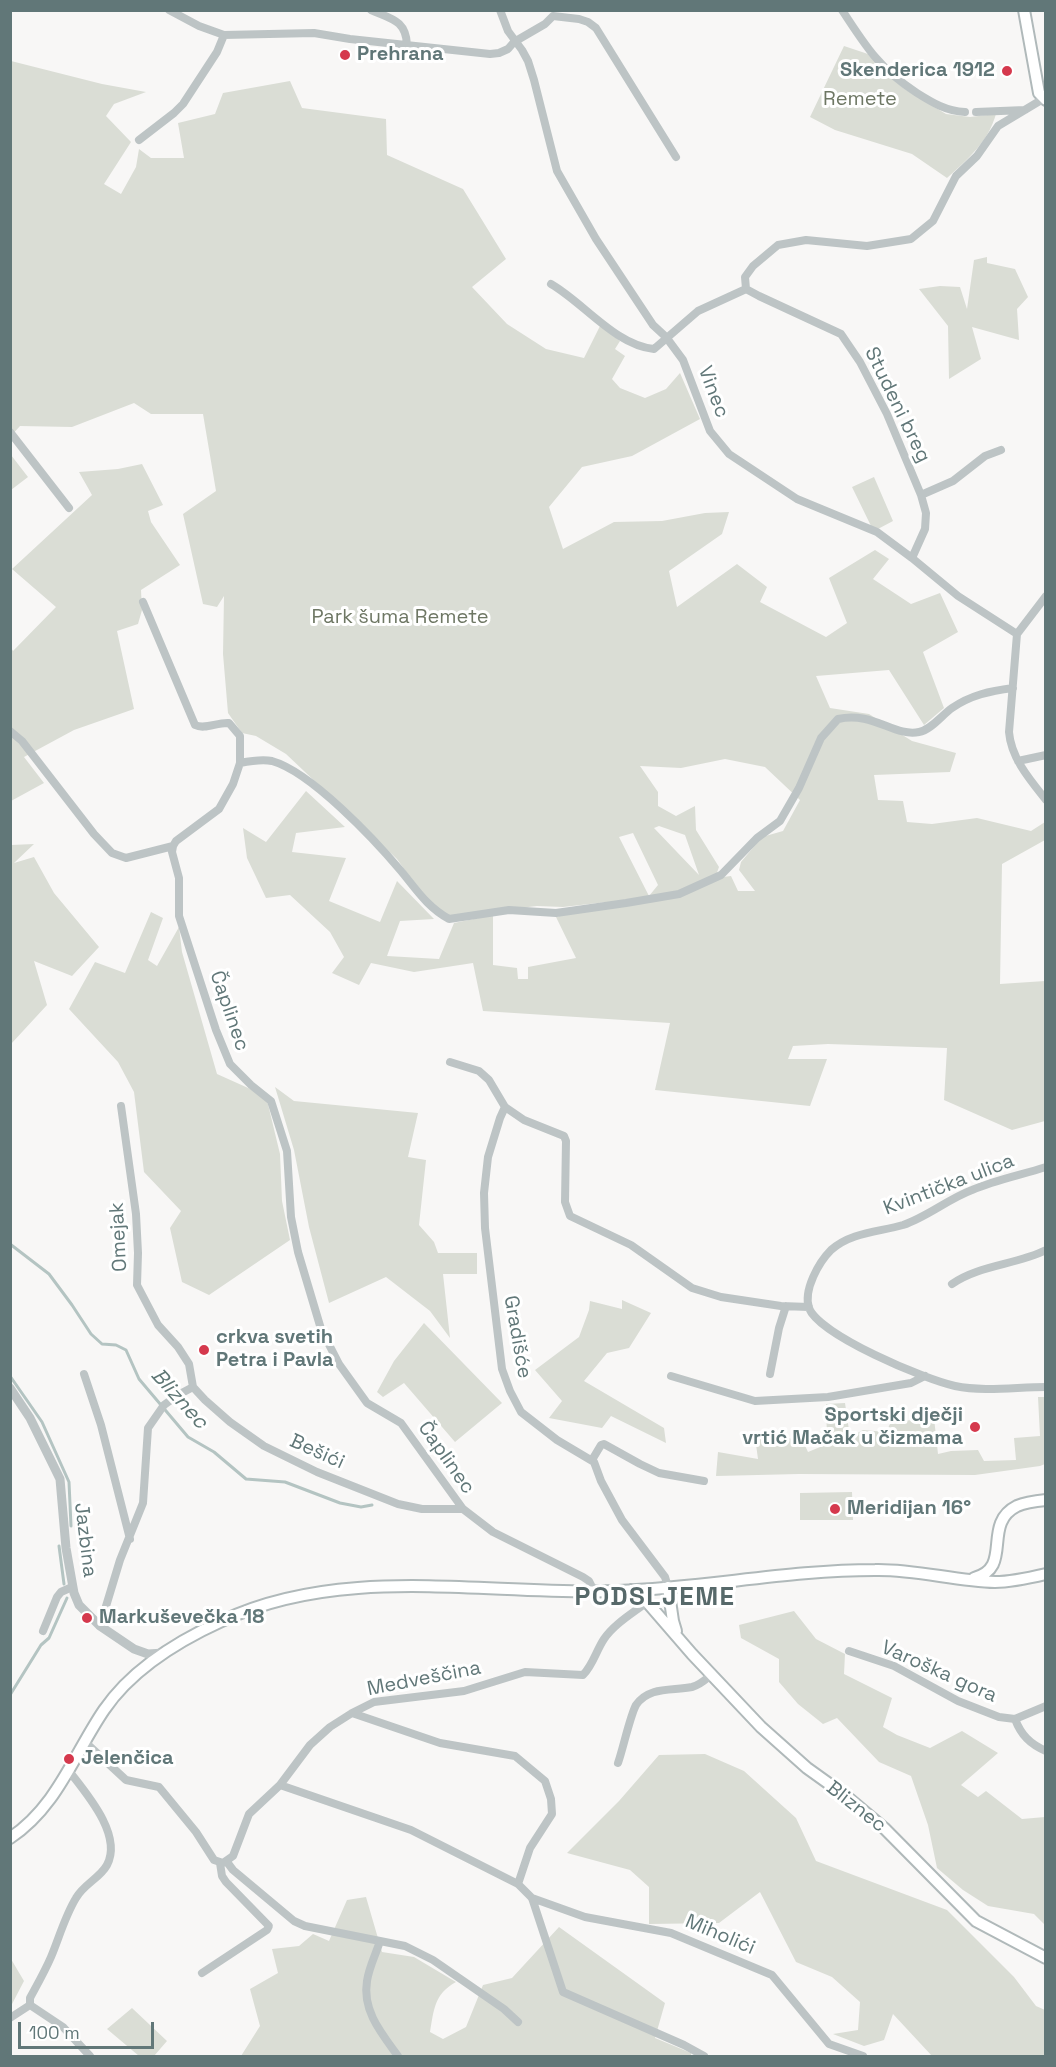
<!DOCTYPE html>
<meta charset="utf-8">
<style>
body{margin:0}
#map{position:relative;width:1056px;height:2067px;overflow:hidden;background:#f8f7f6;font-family:"Space Grotesk",sans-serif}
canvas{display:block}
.frame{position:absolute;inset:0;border:12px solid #617778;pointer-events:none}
.scale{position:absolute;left:18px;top:2022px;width:136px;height:27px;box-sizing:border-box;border:3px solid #617778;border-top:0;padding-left:8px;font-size:18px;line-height:21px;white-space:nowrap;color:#617778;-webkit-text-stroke:4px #fff;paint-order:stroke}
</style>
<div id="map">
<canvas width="1056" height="2067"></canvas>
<div class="frame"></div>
<div class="scale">100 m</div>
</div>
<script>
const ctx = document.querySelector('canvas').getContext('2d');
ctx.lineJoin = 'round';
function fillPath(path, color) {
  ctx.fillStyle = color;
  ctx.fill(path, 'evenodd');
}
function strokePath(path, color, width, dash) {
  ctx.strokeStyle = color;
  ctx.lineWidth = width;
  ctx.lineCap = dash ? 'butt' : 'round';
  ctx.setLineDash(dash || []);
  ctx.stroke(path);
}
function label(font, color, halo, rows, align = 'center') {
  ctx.font = font + ' "Space Grotesk",sans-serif';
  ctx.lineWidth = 6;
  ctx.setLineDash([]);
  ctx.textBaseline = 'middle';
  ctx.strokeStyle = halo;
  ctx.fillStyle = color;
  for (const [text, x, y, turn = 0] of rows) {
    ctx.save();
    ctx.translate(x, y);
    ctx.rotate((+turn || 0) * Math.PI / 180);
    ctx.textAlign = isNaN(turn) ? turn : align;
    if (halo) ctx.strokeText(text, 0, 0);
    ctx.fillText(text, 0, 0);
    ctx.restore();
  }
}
fillPath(new Path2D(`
 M 844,46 L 868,54 L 903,88 L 946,114 L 970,117 L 996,114 C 988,142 968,159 947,178 L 912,154 L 835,130 L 810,117 Z
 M 11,61 L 102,84 L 146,92 L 114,104 L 106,116 L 131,142 L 104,184 L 121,194 L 136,167 L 139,149 L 151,158 L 184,158 L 178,123 L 215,114 L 223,93 L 290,81 L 302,108 L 386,119 L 387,155 L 463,189 L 506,259 L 472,287 L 507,324 L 546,349 L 584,358 L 600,326 L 620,341 L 615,349 L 625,356 L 612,379 L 620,388 L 645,398 L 666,389 L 680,373 L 700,419 L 632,456 L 582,467 L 549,507 L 563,549 L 614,522 L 662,521 L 705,513 L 729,512 L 722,534 L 669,571 L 677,607 L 737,564 L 767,587 L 760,602 L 826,637 L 847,623 L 829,578 L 875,550 L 889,559 L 873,579 L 911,604 L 940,593 L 958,632 L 923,652 L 944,708 L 924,725 L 889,670 L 816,676 L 830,708 L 869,714 L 912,741 L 956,753 L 950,772 L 874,775 L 878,800 L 903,801 L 907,822 L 932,824 L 977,818 L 1031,831 L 1045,822 L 1045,840 L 1002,864 L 1000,984 L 1045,981 L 1045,1121 L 1012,1130 L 944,1100 L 947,1048 L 828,1044 L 793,1046 L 788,1059 L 827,1059 L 810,1106 L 655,1090 L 670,1023 L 483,1011 L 473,963 L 414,972 L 371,963 L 359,985 L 332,973 L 344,957 L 330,932 L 290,895 L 266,898 L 247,858 L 243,828 L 266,842 L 306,791 L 345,827 L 296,833 L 292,852 L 346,858 L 329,901 L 380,922 L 397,881 L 434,919 L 400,921 L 387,956 L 439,959 L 454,923 L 493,915 L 493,965 L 517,968 L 518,979 L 528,979 L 528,967 L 576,958 L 556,917 L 607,902 L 563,907 L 537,906 L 452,916 L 433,910 L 397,859 L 286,754 L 256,736 L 242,733 L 228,713 L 223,654 L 224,596 L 217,607 L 203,604 L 183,514 L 216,491 L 203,414 L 151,414 L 134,403 L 72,427 L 20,426 L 11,436 ZM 725,759 L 765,767 L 800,800 L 783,831 L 762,837 L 741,862 L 739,870 L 755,891 L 738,891 L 731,876 L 715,878 L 719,867 L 696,830 L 695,806 L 676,816 L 658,806 L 658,792 L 640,766 L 681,768 ZM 659,826 L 685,835 L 699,875 L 654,828 ZM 633,833 L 658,885 L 649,896 L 619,837 Z
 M 987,257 L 987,263 L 1015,269 L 1028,297 L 1017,309 L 1019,340 L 972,327 L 981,359 L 949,379 L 948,326 L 919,289 L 940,286 L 960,287 L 967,309 L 974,260 Z
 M 11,455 L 28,477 L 11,490 L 10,490 Z
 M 142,464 L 163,505 L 148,511 L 151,522 L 180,565 L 141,590 L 142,610 L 138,624 L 117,631 L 134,709 L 74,730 L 24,757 L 44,783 L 11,801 L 10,646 L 13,651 L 56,607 L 12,569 L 92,495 L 79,472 L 118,469 Z
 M 874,477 L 893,521 L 876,530 L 872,528 L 852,487 Z
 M 34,844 L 14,863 L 34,857 L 54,893 L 99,947 L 72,976 L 34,961 L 47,1005 L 11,1044 L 11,845 Z
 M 151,912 L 163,918 L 148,960 L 157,966 L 179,927 L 182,952 L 217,1074 L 266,1096 L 280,1154 L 282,1201 L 290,1240 L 209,1295 L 182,1282 L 170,1228 L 181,1211 L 144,1172 L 134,1092 L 118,1062 L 69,1009 L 95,962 L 125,973 Z
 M 275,1087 L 294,1101 L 418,1113 L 408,1157 L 426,1160 L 419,1225 L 434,1242 L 438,1253 L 477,1253 L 477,1274 L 443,1274 L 450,1338 L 430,1311 L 386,1277 L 329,1303 L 309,1227 L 294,1150 Z
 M 622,1300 L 651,1313 L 629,1348 L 607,1353 L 584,1381 L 664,1428 L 666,1443 L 611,1416 L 602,1428 L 549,1418 L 562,1401 L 535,1370 L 579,1337 L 589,1310 L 590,1301 L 622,1309 Z
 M 424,1323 L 502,1403 L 455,1442 L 404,1383 L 383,1397 L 377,1392 L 394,1361 Z
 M 1038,1397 L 1046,1397 L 1045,1464 L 1040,1466 L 975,1475 L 799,1474 L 716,1476 L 718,1452 L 758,1459 L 755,1437 L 802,1439 L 808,1452 L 825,1445 L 827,1438 L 826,1404 L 845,1403 L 850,1437 L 863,1430 L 886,1432 L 891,1422 L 934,1418 L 938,1454 L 951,1451 L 978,1450 L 984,1461 L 1016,1460 L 1014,1438 L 1040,1436 Z
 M 852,1492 L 853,1520 L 800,1520 L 800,1493 Z
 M 794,1611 L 816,1639 L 845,1654 L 844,1674 L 892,1698 L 883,1727 L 897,1735 L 930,1748 L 962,1731 L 998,1753 L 961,1785 L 978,1797 L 986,1791 L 1022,1819 L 1045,1817 L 1045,1925 L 1034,1914 L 988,1906 L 963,1890 L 937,1868 L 928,1825 L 911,1776 L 879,1762 L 837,1718 L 823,1724 L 798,1704 L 779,1682 L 779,1659 L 741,1638 L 739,1625 Z
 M 705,1754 L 744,1771 L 796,1818 L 816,1861 L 947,1910 L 1014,1977 L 1036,2006 L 1045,2010 L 1045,2056 L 932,2056 L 893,2014 L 884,2040 L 864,2046 L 833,2034 L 858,2030 L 860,2002 L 832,1977 L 796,1962 L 760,1892 L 719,1923 L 649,1924 L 649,1887 L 630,1870 L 567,1853 L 619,1801 L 659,1755 Z
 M 366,1897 L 382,1952 L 414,1957 L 456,1982 C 434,1994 434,2010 430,2032 L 443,2039 L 466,2027 L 483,1985 L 512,1978 L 559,1927 L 665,2003 L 655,2038 L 691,2053 L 691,2056 L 241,2056 L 260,2026 L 250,1989 L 278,1973 L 272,1949 L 299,1946 L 313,1934 L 329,1941 L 347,1900 Z
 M 11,1959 L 24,1981 L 11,2006 Z
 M 132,2008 L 167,2041 L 154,2056 L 139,2056 L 107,2029 Z`), '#daddd5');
strokePath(new Path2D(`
 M 10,1244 L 49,1274 L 72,1305 L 91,1334 L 102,1344 L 116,1345 L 126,1350 L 139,1379 L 188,1437 L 214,1452 L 246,1479 L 285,1482 L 340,1503 L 361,1507 L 372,1505
 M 10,1376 L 42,1422 L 69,1482 L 71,1526
 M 59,1546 L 64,1584
 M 10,1695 L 41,1645 L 49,1638 L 67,1598`), '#b4c4c2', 3);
const secondary = new Path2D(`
 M 1024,10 L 1039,93 L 1046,100
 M 974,1578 C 1014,1568 981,1524 1017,1506 C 1026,1502 1036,1501 1046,1500
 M 668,1587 L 673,1621 L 676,1631
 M 631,1590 L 647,1602 L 692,1654 L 761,1727 L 807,1768 L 846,1796 L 884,1828 L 976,1921 L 1046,1958
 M 10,1838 C 57,1807 74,1754 104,1710 C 132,1669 178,1641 222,1621 C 344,1563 488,1596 618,1591 C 704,1588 789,1570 875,1570 C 915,1569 955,1581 995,1582 C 1012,1582 1029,1578 1046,1574`);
strokePath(secondary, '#b0b9ba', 14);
strokePath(new Path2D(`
 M 169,10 L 199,26 L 224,35 L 314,33 L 350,39 L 490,54 L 499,53 L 508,49 L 514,42 L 545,24 L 553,16 L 579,19 L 588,22 L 596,28 L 676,157
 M 371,10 C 391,19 406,20 407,45
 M 500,10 L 508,31 L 522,50 L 528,61 L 534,80 L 557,171 L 596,239 L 653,325 L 666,337 L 683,360 L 710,431 L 729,454 L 797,499 L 877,532 L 912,558 L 958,596 L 1017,634
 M 842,10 C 866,47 880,69 917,93 C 933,103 946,111 965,112
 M 976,112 L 1025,110
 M 139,140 L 174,113 L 183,104 L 217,52 L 224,35
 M 551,284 C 584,303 615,345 654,349 L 698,311 L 746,289
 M 746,289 L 745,277 L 753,266 L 778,245 L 806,240 L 867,246 L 911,239 L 933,221 L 956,176 L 977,156 L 998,126 L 1043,99
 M 746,289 L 759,296 L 841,334 L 860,362 L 887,414 L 921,495 L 926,513 L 925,529 L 912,558
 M 10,432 L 69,508
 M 921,495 L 953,481 L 985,456 L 1001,450
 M 1046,596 L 1017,634 L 1009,732 C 1011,758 1030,780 1046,800
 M 143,602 L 195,725 C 205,730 217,722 229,723 L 240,736 L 240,763 L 233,784 L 219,809 L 176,841 L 173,846 L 172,852 L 179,878 L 179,916 L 216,1030 L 230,1064 L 251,1085 L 271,1101 L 287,1151 L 291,1217 L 298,1252 L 321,1329 L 339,1364 L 367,1403 L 401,1423 L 463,1509
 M 10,731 L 22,741 L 94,834 L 112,853 L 126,858 L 173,846
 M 1018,761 L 1046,755
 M 240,763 C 250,761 262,759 272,761 C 311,772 374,839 401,871 C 416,889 427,907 449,919 L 509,910 L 556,913 L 626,903 L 679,894 L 721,875 L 757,838 L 780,821 L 799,788 L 821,738 L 838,719 C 873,711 894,737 919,732 C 931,730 942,715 952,708 C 971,695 990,691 1013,688
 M 450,1062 L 479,1071 L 489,1080 L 505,1107 L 524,1120 L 564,1136 L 566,1141 L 565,1202 L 570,1216 L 631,1245 L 692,1288 L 721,1297 L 781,1306 L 809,1307
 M 121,1106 L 136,1214 L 138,1253 L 137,1285 L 158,1325 L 178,1347 L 189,1364 L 193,1387
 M 505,1107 L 500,1118 L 488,1157 L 484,1193 L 485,1228 L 502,1369 L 510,1391 L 521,1412 L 557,1440 L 594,1462 L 601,1481 L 622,1520 L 665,1577 L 668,1587
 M 1046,1167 C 1021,1175 995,1180 972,1190 C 948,1199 927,1217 903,1225 C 879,1232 851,1232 831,1250 C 819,1262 803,1290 809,1308 C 819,1335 926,1380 955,1386 C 984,1392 1016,1387 1046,1387
 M 952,1284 C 979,1265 1016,1265 1046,1250
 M 84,1374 L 101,1425 L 130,1539
 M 770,1374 L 779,1328 L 786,1306
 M 671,1376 L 755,1401 L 828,1397 L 911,1383 L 925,1376
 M 592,1460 L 601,1445 L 604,1444 L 640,1464 L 659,1473 L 704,1481
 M 100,1626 L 120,1560 L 143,1503 L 148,1428 L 164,1405 L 178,1395 L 193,1387 L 205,1400 L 230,1422 L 264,1446 L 317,1472 L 398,1504 L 422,1509 L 463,1509 L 493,1532 L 583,1577 L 589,1581 L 594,1591
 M 43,1631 L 57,1597 L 61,1592 L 72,1587
 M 849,1651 L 894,1666 L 958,1701 L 999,1717 L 1015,1719 L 1046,1706
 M 352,1713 L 440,1743 L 515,1756 L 545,1781 L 551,1799 L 552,1814 L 530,1848 L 518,1884
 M 1015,1719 C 1021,1735 1030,1744 1046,1751
 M 85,1742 L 126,1780 L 159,1787 L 196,1832 L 214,1860 L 223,1863 L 233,1856 L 249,1814 L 280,1785 L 310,1745 L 330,1727 L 352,1713 L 374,1702 L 464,1691 L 525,1672 L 583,1675 C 593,1665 596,1651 604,1639 C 614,1624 633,1613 647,1602
 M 618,1763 C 623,1749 630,1716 636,1705 C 649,1686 672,1691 692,1687 C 700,1685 705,1680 711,1675
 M 280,1785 L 411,1830 L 518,1884 L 532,1898 L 563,1992 L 684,2045 L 704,2056
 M 227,1862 L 233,1870 L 294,1921 L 305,1926 L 405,1946 L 433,1960 L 504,2009 L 518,2022
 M 532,1898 L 585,1917 L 671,1933 L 772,1975 L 829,2044 L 863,2056
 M 380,1941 C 376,1954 369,1967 367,1981 C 362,2011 382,2034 398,2056
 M 202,1973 L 267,1930 L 269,1926 L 226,1882 L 222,1876 L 220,1863
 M 30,2005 L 30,1998 C 37,1985 45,1971 51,1957 C 59,1938 65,1916 76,1898 C 84,1884 100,1878 107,1865 C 123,1835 86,1793 69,1771
 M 30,2005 L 63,2027 L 90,2056
 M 10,2018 L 30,2005`), '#bdc4c5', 8);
strokePath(new Path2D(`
 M 10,1388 L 30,1418 L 60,1479 L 66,1548 L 74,1593 L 79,1605 L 100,1626 L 134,1649 L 148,1654 L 164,1653`), '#bdc4c5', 9);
strokePath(secondary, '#fff', 10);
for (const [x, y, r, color] of [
 [345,55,6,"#d5394d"],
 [1007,71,6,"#d5394d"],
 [204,1350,6,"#d5394d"],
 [975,1427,6,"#d5394d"],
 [835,1509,6,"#d5394d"],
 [87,1618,6,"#d5394d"],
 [69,1759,6,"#d5394d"]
]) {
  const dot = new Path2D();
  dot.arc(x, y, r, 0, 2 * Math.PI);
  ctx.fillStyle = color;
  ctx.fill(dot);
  strokePath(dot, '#fff', 2);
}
label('bold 20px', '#617778', '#fff', [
 ["Prehrana",357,55],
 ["Skenderica 1912",995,71,"right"],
 ["crkva svetih",216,1338],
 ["Petra i Pavla",216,1361],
 ["Sportski dječji",963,1416,"right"],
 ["vrtić Mačak u čizmama",963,1439,"right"],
 ["Meridijan 16°",847,1509],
 ["Markuševečka 18",99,1618],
 ["Jelenčica",81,1759]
], 'left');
label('20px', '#6e7764', '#fff', [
 ["Remete",860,100],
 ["Park šuma Remete",400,618]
]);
label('20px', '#617778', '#fff', [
 ["Vinec",713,392,69],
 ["Studeni breg",897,405,64],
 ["Čaplinec",229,1011,71],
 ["Kvintička ulica",949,1185,-21],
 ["Omejak",119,1237,-93],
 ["Gradišće",517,1337,80],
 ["Bešići",317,1452,24],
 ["Čaplinec",446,1458,55],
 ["Jazbina",85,1540,83],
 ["Varoška gora",939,1672,24],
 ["Medveščina",424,1679,-11],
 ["Bliznec",856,1807,38],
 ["Miholići",720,1935,23]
]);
label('italic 21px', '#607876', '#fff', [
 ["Bliznec",179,1399,48]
]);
ctx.letterSpacing = '1.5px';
label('bold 26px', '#57696a', '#fff', [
 ["PODSLJEME",655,1598]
]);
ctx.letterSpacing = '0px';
</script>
